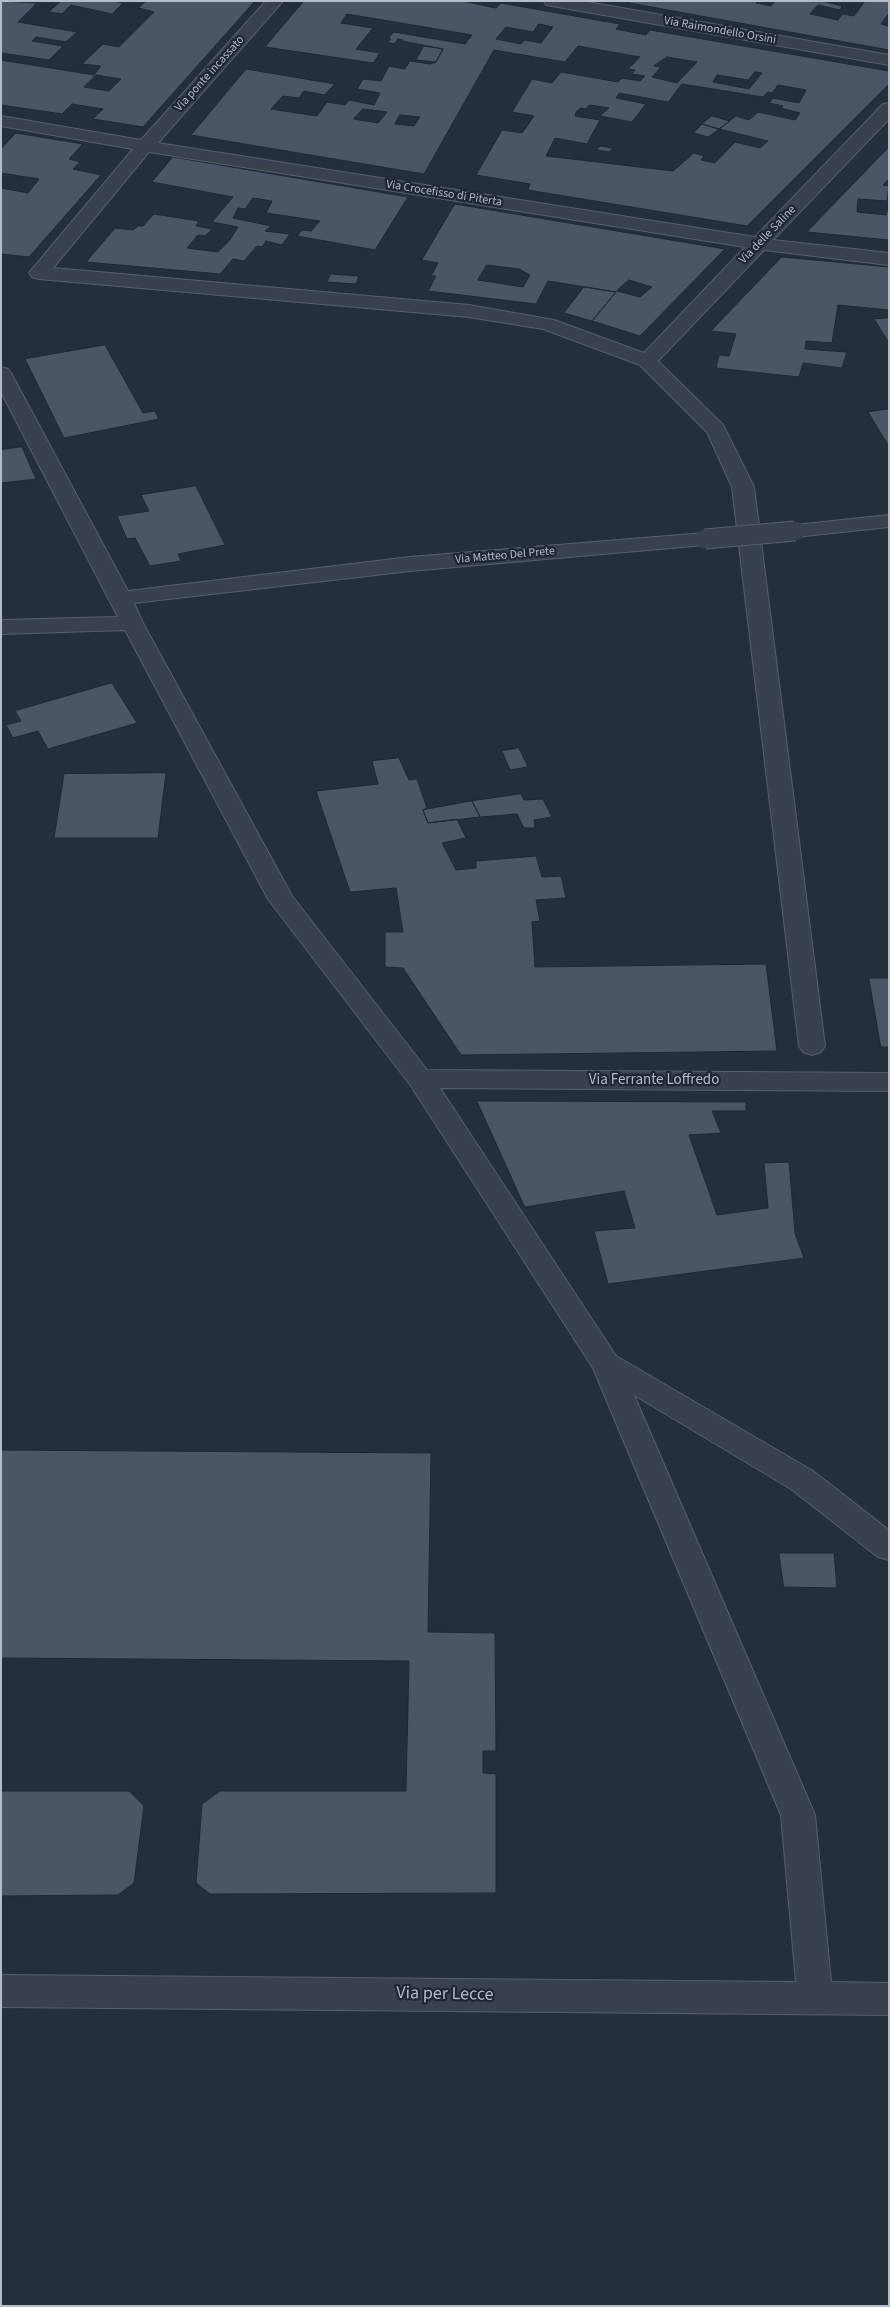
<!DOCTYPE html>
<style>
body{margin:0}
#map{position:relative;width:890px;height:2307px;overflow:hidden;background:#242f3e;font-family:"Source Sans 3",sans-serif}
canvas{display:block}
.frame{position:absolute;inset:0;border:2px solid #b4bcc9;pointer-events:none}
</style>
<div id="map">
<canvas width="890" height="2307"></canvas>
<div class="frame"></div>
</div>
<script>
const ctx = document.querySelector('canvas').getContext('2d');
ctx.lineJoin = 'round';
function fillPath(path, color) {
  ctx.fillStyle = color;
  ctx.fill(path, 'evenodd');
}
function strokePath(path, color, width, dash) {
  ctx.strokeStyle = color;
  ctx.lineWidth = width;
  ctx.lineCap = dash ? 'butt' : 'round';
  ctx.setLineDash(dash || []);
  ctx.stroke(path);
}
function label(font, color, halo, rows, align = 'center') {
  ctx.font = font + ' "Source Sans 3",sans-serif';
  ctx.lineWidth = 4.5;
  ctx.setLineDash([]);
  ctx.textBaseline = 'middle';
  ctx.strokeStyle = halo;
  ctx.fillStyle = color;
  for (const [text, x, y, turn = 0] of rows) {
    ctx.save();
    ctx.translate(x, y);
    ctx.rotate((+turn || 0) * Math.PI / 180);
    ctx.textAlign = isNaN(turn) ? turn : align;
    if (halo) ctx.strokeText(text, 0, 0);
    ctx.fillText(text, 0, 0);
    ctx.restore();
  }
}
const building = new Path2D(`
 M 1,1 L 37,3 L 18,22 L 77,32 L 66,42 L 36,37 L 32,41 L 63,46 L 49,60 L 1,53 Z
 M 61,1 L 114,1 L 123,3 L 112,14 L 71,5 L 62,14 L 49,12 Z
 M 146,1 L 255,1 L 143,127 L 93,119 L 103,109 L 72,104 L 62,114 L 1,105 L 1,60 L 94,75 L 101,66 L 82,64 L 103,44 L 119,47 L 154,12 L 139,8 ZM 96,75 L 121,79 L 109,91 L 84,87 Z
 M 304,1 L 462,1 L 496,8 L 501,3 L 620,24 L 616,29 L 646,35 L 650,30 L 889,71 L 889,84 L 747,226 L 528,190 L 530,184 L 476,175 L 502,130 L 522,133 L 534,116 L 512,112 L 532,79 L 552,83 L 561,72 L 618,82 L 622,78 L 640,81 L 645,76 L 632,74 L 635,70 L 628,69 L 640,57 L 578,46 L 565,62 L 494,50 L 424,174 L 191,135 L 246,69 L 335,84 L 324,95 L 304,91 L 299,98 L 283,96 L 271,109 L 317,116 L 327,102 L 345,105 L 349,100 L 374,105 L 380,93 L 357,89 L 363,79 L 381,81 L 389,66 L 405,69 L 410,61 L 430,64 L 436,62 L 443,49 L 402,41 L 403,40 L 398,39 L 394,44 L 387,42 L 391,39 L 388,38 L 394,32 L 465,44 L 472,35 L 347,14 L 341,23 L 373,28 L 356,49 L 380,53 L 373,63 L 265,47 ZM 539,24 L 553,27 L 541,43 L 525,40 L 521,44 L 496,39 L 506,27 L 533,32 ZM 667,57 L 697,62 L 677,83 L 652,77 L 661,67 L 654,66 ZM 755,72 L 762,73 L 749,89 L 713,82 L 717,75 L 748,80 ZM 682,84 L 763,97 L 768,92 L 772,93 L 778,85 L 806,90 L 799,103 L 773,98 L 769,103 L 783,106 L 781,108 L 800,113 L 795,120 L 758,112 L 749,120 L 736,116 L 719,129 L 768,141 L 760,148 L 735,142 L 715,163 L 701,160 L 704,156 L 694,153 L 673,171 L 546,156 L 555,138 L 587,144 L 600,120 L 575,116 L 576,112 L 581,108 L 585,109 L 590,105 L 609,108 L 600,116 L 632,122 L 646,104 L 616,98 L 619,93 L 668,102 ZM 363,109 L 387,112 L 378,123 L 354,119 ZM 400,115 L 420,117 L 414,126 L 395,124 Z
 M 631,1 L 758,1 L 756,3 L 771,6 L 775,1 L 822,1 L 842,6 L 840,10 L 818,5 L 810,14 L 838,20 L 842,14 L 854,16 L 865,1 L 889,1 L 889,13 L 881,24 L 889,26 L 889,50 L 629,3 Z
 M 424,46 L 443,49 L 436,62 L 416,60 Z
 M 712,116 L 730,121 L 719,129 L 702,124 Z
 M 702,124 L 719,129 L 708,137 L 694,133 Z
 M 16,133 L 83,144 L 69,159 L 80,162 L 73,169 L 101,175 L 29,257 L 1,254 L 1,188 L 28,193 L 39,179 L 1,173 L 1,149 Z
 M 600,146 L 613,148 L 609,152 L 597,150 Z
 M 889,147 L 889,179 L 883,185 L 889,186 L 887,201 L 858,199 L 857,212 L 886,215 L 889,204 L 889,240 L 807,232 Z
 M 173,157 L 408,197 L 375,250 L 297,236 L 302,230 L 311,231 L 320,221 L 266,213 L 272,201 L 253,198 L 245,209 L 238,208 L 233,218 L 271,226 L 265,231 L 290,234 L 282,245 L 266,241 L 262,247 L 257,246 L 244,261 L 233,259 L 220,274 L 86,262 L 115,228 L 133,230 L 138,226 L 143,226 L 154,214 L 199,221 L 196,226 L 212,229 L 205,236 L 198,235 L 187,248 L 218,252 L 229,241 L 238,227 L 212,222 L 233,197 L 152,182 Z
 M 455,204 L 725,249 L 640,336 L 592,321 L 616,292 L 548,281 L 536,304 L 428,291 L 436,276 L 431,276 L 438,263 L 422,260 ZM 487,265 L 519,269 L 530,275 L 523,287 L 478,280 ZM 629,280 L 652,287 L 640,297 L 617,291 Z
 M 782,257 L 889,267 L 889,310 L 838,305 L 832,343 L 806,341 L 805,349 L 847,352 L 842,368 L 803,363 L 799,377 L 716,368 L 719,355 L 729,356 L 736,334 L 711,331 Z
 M 331,274 L 359,276 L 356,284 L 327,282 Z
 M 584,287 L 616,292 L 592,321 L 564,313 Z
 M 889,318 L 889,343 L 874,319 Z
 M 105,345 L 143,413 L 155,411 L 159,419 L 64,438 L 25,359 Z
 M 889,409 L 889,445 L 888,445 L 868,412 Z
 M 22,447 L 36,479 L 1,483 L 1,450 Z
 M 196,486 L 225,545 L 178,554 L 181,561 L 150,566 L 135,538 L 127,539 L 117,516 L 149,511 L 141,495 Z
 M 112,683 L 137,723 L 48,749 L 38,731 L 13,738 L 6,725 L 21,721 L 15,711 Z
 M 519,748 L 528,767 L 510,770 L 502,751 Z
 M 399,758 L 409,780 L 417,779 L 427,808 L 423,810 L 428,823 L 457,819 L 466,838 L 442,843 L 456,870 L 476,868 L 476,861 L 536,856 L 542,877 L 561,876 L 566,898 L 536,900 L 540,921 L 532,922 L 535,967 L 766,964 L 777,1051 L 461,1055 L 403,968 L 385,967 L 385,932 L 403,932 L 396,888 L 350,892 L 316,791 L 378,784 L 372,761 Z
 M 166,773 L 158,838 L 54,838 L 64,774 Z
 M 521,794 L 524,800 L 543,799 L 552,817 L 534,820 L 535,828 L 524,828 L 517,814 L 480,817 L 472,801 Z
 M 472,801 L 480,817 L 428,823 L 423,810 Z
 M 869,978 L 889,978 L 889,1047 L 881,1047 Z
 M 477,1101 L 746,1102 L 746,1111 L 712,1111 L 721,1133 L 689,1135 L 717,1215 L 768,1208 L 764,1163 L 789,1162 L 795,1233 L 804,1258 L 608,1284 L 594,1231 L 635,1228 L 624,1191 L 525,1207 Z
 M 1,1450 L 431,1453 L 428,1632 L 495,1633 L 496,1751 L 483,1751 L 483,1773 L 496,1774 L 496,1893 L 210,1894 L 196,1883 L 202,1804 L 220,1791 L 406,1791 L 409,1661 L 1,1658 Z
 M 779,1553 L 834,1553 L 837,1588 L 784,1587 Z
 M 1,1791 L 129,1791 L 144,1806 L 134,1883 L 118,1895 L 1,1896 Z`);
fillPath(building, '#4a5666');
strokePath(building, '#1f2835', 1);
const minor = new Path2D(`
 M 266,1 L 283,1 L 158,143 L 755,237 L 883,104 L 889,103 L 889,119 L 773,240 L 889,253 L 889,265 L 764,250 L 658,361 L 723,425 L 754,487 L 825,1046 L 821,1052 L 812,1055 L 803,1052 L 799,1046 L 732,487 L 707,432 L 640,365 L 543,329 L 469,317 L 39,279 L 32,277 L 29,273 L 133,149 L 1,126 L 1,116 L 141,140 ZM 149,152 L 745,247 L 644,353 L 554,320 L 469,305 L 53,268 Z
 M 544,1 L 582,1 L 889,55 L 889,65 L 552,6 L 546,5 Z
 M 1,367 L 8,369 L 11,373 L 128,591 L 410,557 L 705,533 L 713,534 L 716,539 L 713,544 L 705,545 L 410,571 L 134,603 L 143,623 L 292,896 L 427,1070 L 889,1073 L 889,1091 L 440,1088 L 616,1356 L 813,1471 L 889,1530 L 889,1560 L 878,1557 L 791,1489 L 634,1395 L 815,1815 L 831,1982 L 889,1983 L 889,2015 L 1,2007 L 1,1975 L 796,1982 L 781,1815 L 593,1368 L 411,1086 L 268,899 L 125,630 L 1,634 L 1,620 L 118,617 L 1,392 Z
 M 889,515 L 889,527 L 795,537 L 787,536 L 784,531 L 787,526 L 795,525 Z`);
strokePath(minor, '#565f6c', 2);
fillPath(minor, '#38414e');
const minorBridge = new Path2D(`
 M 705,539 L 795,531`);
strokePath(minorBridge, '#565f6c', 21, []);
strokePath(minorBridge, '#38414e', 19);
label('12px', '#b4bcc9', '#1d2633', [
 ["Via Raimondello Orsini",720,31,10],
 ["Via ponte incassato",210,74,-48],
 ["Via Crocefisso di Piterta",444,194,9],
 ["Via delle Saline",768,235,-46],
 ["Via Matteo Del Prete",505,556,-5]
]);
label('15px', '#b4bcc9', '#1d2633', [
 ["Via Ferrante Loffredo",654,1081]
]);
label('18px', '#b4bcc9', '#1d2633', [
 ["Via per Lecce",445,1995,1]
]);
</script>
